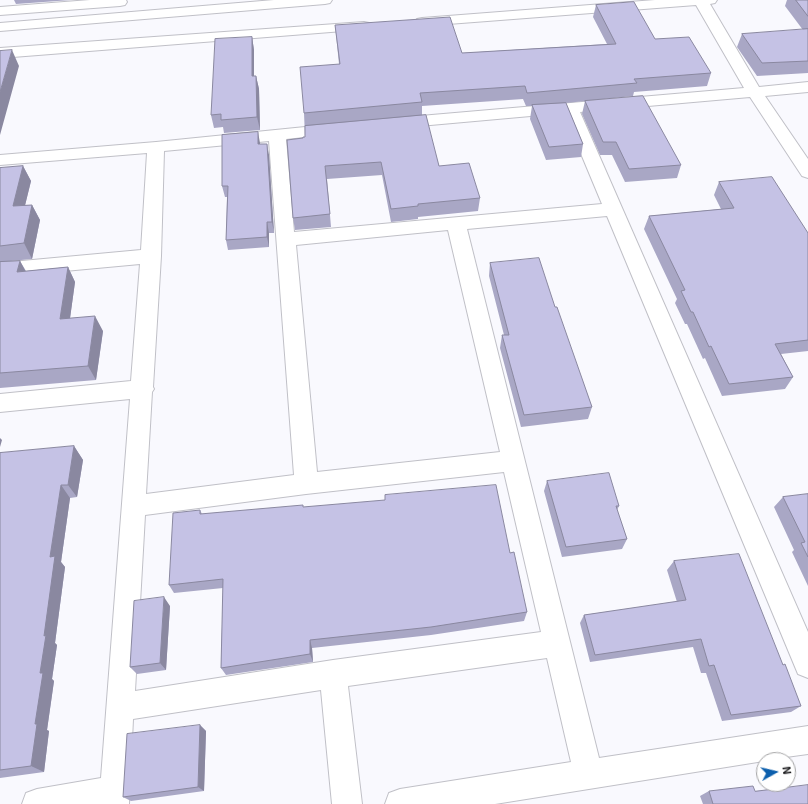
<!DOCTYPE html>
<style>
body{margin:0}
#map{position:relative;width:808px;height:804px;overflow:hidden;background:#f9f9fe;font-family:"Exo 2",sans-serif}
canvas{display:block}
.north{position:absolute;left:756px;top:752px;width:40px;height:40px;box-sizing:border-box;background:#fff;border:1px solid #a3a3a4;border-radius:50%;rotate:82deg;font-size:11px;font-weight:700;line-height:16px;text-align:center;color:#1a1a1c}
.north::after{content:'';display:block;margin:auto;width:14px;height:18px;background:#0c5fad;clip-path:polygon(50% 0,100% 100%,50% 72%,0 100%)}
</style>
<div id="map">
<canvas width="808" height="804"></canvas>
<div class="north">N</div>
</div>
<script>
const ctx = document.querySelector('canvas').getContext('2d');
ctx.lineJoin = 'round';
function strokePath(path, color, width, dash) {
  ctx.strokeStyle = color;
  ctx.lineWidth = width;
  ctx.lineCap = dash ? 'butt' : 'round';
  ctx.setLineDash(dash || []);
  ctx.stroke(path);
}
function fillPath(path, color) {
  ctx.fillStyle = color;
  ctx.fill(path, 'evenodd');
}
const minor = new Path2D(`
 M 655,0 L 717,0 L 715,3 L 710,4 L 759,87 L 808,82 L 808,92 L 765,96 L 808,159 L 808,178 L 802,176 L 750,97 L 580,112 L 808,632 L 808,678 L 798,674 L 607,216 L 467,229 L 599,758 L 808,726 L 808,754 L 764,760 L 764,761 L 495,804 L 385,804 L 389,793 L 400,789 L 571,762 L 547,658 L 348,686 L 362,804 L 332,804 L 321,690 L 133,719 L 129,804 L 22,804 L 26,793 L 37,789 L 101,778 L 130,399 L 0,412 L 0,394 L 131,381 L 140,264 L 0,277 L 0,263 L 141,250 L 147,153 L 0,165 L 0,155 L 156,142 L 335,124 L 341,125 L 343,129 L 341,133 L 286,139 L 294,232 L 602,204 L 564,113 L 397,128 L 391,127 L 389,123 L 391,119 L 397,118 L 744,88 L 696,5 L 422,26 L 417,25 L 415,22 L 417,19 L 422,18 ZM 269,141 L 294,475 L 146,494 L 152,392 L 154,389 L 153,387 L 161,256 L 164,151 ZM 448,230 L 500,452 L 317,472 L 296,245 ZM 504,472 L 541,632 L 333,660 L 135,691 L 145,515 L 306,494 Z
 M 364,22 L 369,23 L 371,26 L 369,29 L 0,58 L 0,48 Z`);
const tertiary = new Path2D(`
 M 90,0 L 126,0 L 127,2 L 125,5 L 120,6 L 0,15 L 0,7 Z
 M 274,0 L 332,0 L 330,3 L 325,4 L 0,31 L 0,23 Z`);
strokePath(minor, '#c0c0c7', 2);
strokePath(tertiary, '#c0c0c7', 2);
fillPath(minor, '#fff');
fillPath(tertiary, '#fff');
fillPath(new Path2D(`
 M 14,0 L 71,0 L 16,4 Z
 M 787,0 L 808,0 L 808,73 L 757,76 L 737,47 L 742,34 L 803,30 L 785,6 Z
 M 596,5 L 711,73 L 707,86 L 634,92 L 633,96 L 566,103 L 583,144 L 581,157 L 546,160 L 530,119 L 532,106 L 526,106 L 523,99 L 422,106 L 422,115 L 439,166 L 480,198 L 478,211 L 418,217 L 418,219 L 391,222 L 382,175 L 327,179 L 331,227 L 295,230 L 293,218 L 303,138 L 305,137 L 304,113 L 339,64 L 335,25 L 462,53 L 607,44 L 593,17 Z
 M 252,37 L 254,50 L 254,76 L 256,76 L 259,89 L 260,130 L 224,133 L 223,127 L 214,128 L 211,115 Z
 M 585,101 L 681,165 L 677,178 L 625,182 L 612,155 L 600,155 L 582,114 Z
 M 260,144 L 269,155 L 274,233 L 269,233 L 269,247 L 228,250 L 226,240 L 227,197 L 225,197 L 222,186 Z
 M 23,166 L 31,181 L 25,205 L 32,205 L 40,220 L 32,259 L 0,262 L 0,168 Z
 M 719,182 L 808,233 L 808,351 L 781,354 L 793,377 L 785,389 L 722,396 L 705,358 L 703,359 L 687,324 L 685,324 L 675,303 L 677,299 L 644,229 L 649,216 L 721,209 L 714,195 Z
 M 20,261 L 26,271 L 68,267 L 75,282 L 70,318 L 103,331 L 96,380 L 0,388 L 0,390 L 0,262 Z
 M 490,263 L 555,307 L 592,407 L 588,419 L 521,427 L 500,348 L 502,335 L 504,335 L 489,276 Z
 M 74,446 L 83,460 L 77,497 L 70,498 L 61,562 L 65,567 L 55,643 L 57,645 L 52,679 L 54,681 L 47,730 L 49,731 L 44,772 L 0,778 L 0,453 Z
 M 547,481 L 619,506 L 617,510 L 627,539 L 622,549 L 562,557 L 544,491 Z
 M 808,494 L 808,586 L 792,552 L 794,550 L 774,507 L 783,497 Z
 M 304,507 L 510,553 L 527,612 L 524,621 L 431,635 L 312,648 L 313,662 L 226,675 L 221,668 L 223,588 L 174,593 L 169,585 L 200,510 L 202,514 Z
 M 674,561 L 783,665 L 801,706 L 791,712 L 722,721 L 706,673 L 701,673 L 693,647 L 590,662 L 580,623 L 584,615 L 677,602 L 667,570 Z
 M 170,606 L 166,670 L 137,674 L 130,667 Z
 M 200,725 L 206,731 L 204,791 L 131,801 L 123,797 Z
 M 709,791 L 755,791 L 808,804 L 703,804 L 700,796 Z`), '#a9a7c5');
fillPath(new Path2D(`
 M 252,37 L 254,50 L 254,89 L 252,76 Z
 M 12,50 L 19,66 L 0,135 L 0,92 Z
 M 256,76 L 259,89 L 260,130 L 257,117 Z
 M 258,132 L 260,143 L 260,155 L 258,144 Z
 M 267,144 L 269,155 L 274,233 L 272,222 Z
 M 23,166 L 31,181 L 21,222 L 13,206 Z
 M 32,205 L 40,220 L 32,259 L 24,243 Z
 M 267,222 L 269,233 L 269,247 L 267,237 Z
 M 20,261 L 28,276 L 17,272 Z
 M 68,267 L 75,282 L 68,333 L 60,319 Z
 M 95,316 L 103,331 L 96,380 L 88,366 Z
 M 0,438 L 2,440 L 0,447 Z
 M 74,446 L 83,460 L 77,497 L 68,485 Z
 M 61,485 L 70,498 L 61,562 L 65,567 L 55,643 L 57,645 L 52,679 L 54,681 L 47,730 L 49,731 L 44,772 L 31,766 L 35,724 L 44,636 L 50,557 Z
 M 164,597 L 170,606 L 166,670 L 160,663 Z
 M 310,640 L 312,648 L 313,662 L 310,654 Z
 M 200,725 L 206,731 L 204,791 L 198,787 Z`), '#8a88a0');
const building = new Path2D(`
 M 796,0 L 808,0 L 808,16 Z
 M 634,2 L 655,39 L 689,37 L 711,73 L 634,79 L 637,83 L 527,93 L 525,86 L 420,93 L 422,102 L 304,113 L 300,67 L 340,64 L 335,25 L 450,17 L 462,53 L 616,44 L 596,5 Z
 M 808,29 L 808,61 L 762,63 L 742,34 Z
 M 252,37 L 252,76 L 256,76 L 257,117 L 221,120 L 221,114 L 211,115 L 215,39 Z
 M 12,50 L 0,92 L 0,51 Z
 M 643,96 L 681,165 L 629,169 L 616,142 L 603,142 L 585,101 Z
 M 566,103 L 583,144 L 549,147 L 532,105 Z
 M 426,115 L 439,166 L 469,163 L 480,198 L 418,204 L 418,206 L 391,209 L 381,162 L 325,166 L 330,214 L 293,218 L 287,140 L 303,138 L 303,137 L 305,137 L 305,126 Z
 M 258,132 L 258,144 L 267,144 L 272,222 L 267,222 L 267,237 L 226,240 L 228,186 L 222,186 L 222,135 Z
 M 23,166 L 13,206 L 32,205 L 24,243 L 0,246 L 0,168 Z
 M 772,177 L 808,233 L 808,340 L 775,344 L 793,377 L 729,384 L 711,346 L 709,347 L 693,312 L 691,312 L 681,291 L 685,290 L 649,216 L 734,208 L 719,182 Z
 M 539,258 L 555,307 L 557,307 L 592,407 L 524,415 L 502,335 L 509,335 L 490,263 Z
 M 20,261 L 17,272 L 68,267 L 60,319 L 95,316 L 88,366 L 0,373 L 0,262 Z
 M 74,446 L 68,485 L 61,485 L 50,557 L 55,556 L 44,636 L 46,635 L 40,673 L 43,673 L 35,724 L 37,724 L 31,766 L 0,770 L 0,453 Z
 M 609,473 L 619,506 L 616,506 L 627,539 L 566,547 L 547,481 Z
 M 496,485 L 510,553 L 514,552 L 527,612 L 431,627 L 310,640 L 310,654 L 221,668 L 223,579 L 169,585 L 173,513 L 200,510 L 200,514 L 303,505 L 303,507 L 385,500 L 385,495 Z
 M 808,494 L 808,557 L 801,543 L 805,542 L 783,497 Z
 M 739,554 L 783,665 L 785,664 L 801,706 L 731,715 L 714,665 L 709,666 L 701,639 L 595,655 L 584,615 L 686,600 L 674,561 Z
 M 164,597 L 160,663 L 130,667 L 134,601 Z
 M 200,725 L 198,787 L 123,797 L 127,734 Z
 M 808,785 L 808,804 L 713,804 L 709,791 L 753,786 L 755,791 Z`);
fillPath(building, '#c5c2e5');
strokePath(building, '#8a88a0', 1);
</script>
